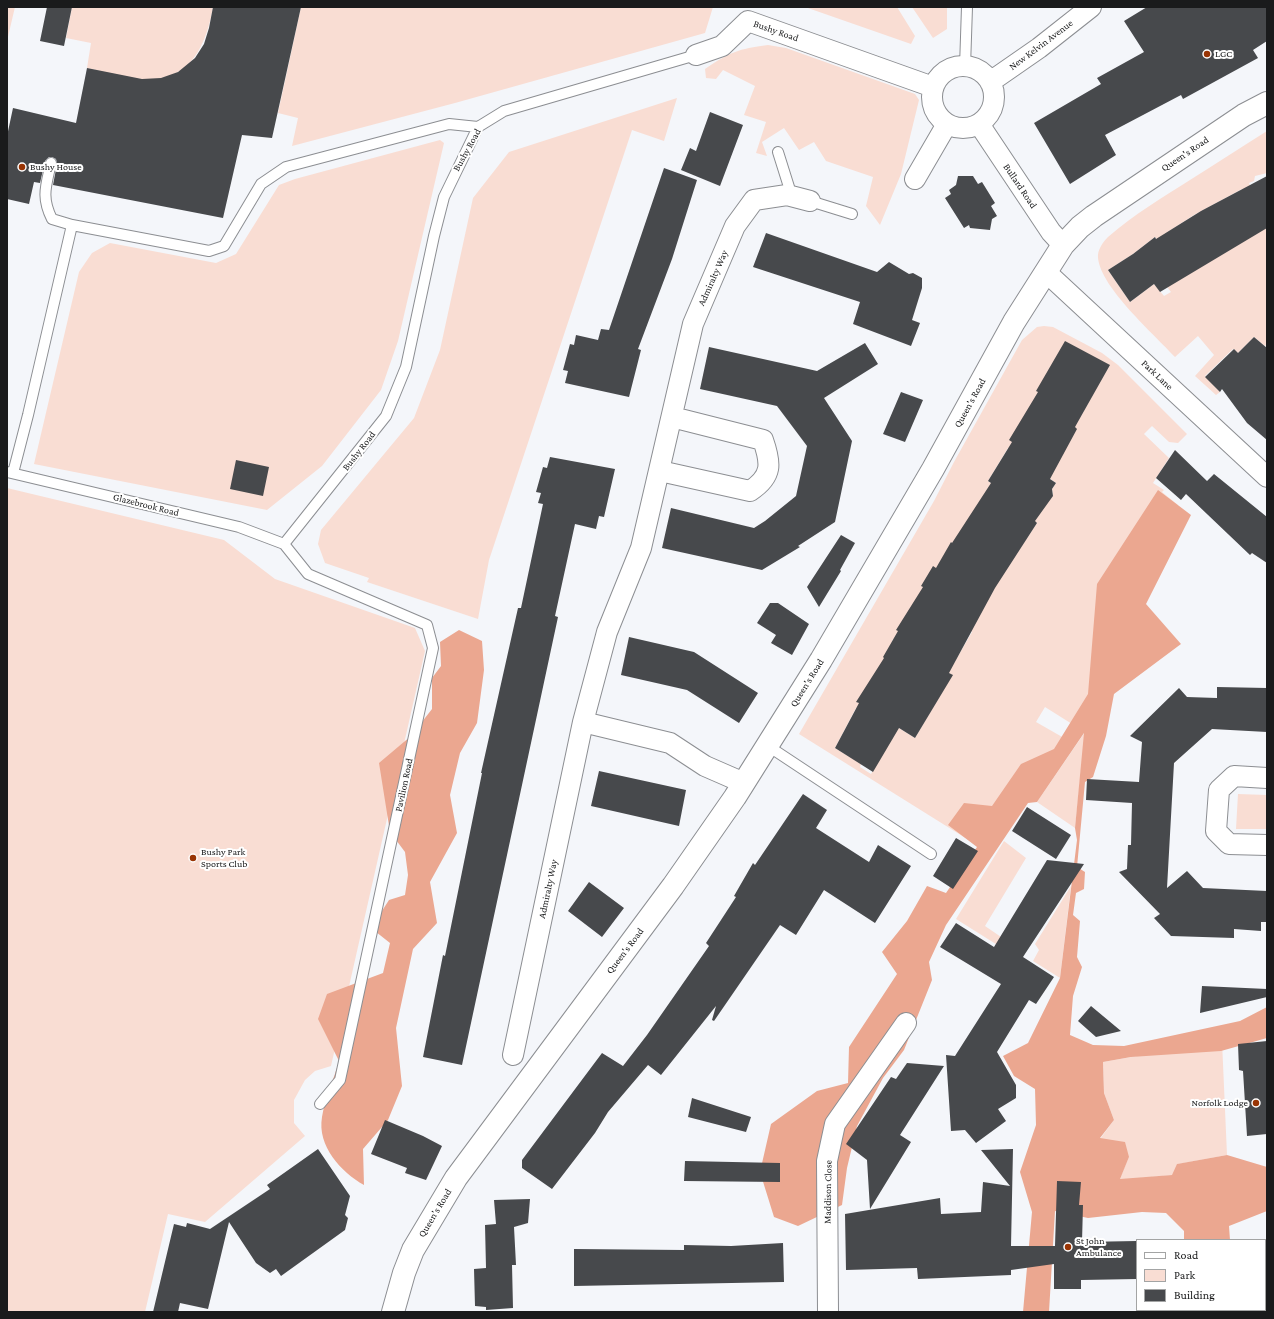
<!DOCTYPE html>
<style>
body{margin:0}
#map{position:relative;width:1274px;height:1319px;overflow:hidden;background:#f4f6fa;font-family:"Crimson Pro",serif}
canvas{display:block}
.frame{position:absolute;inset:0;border:8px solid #1a1b1c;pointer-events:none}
.legend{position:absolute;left:1136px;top:1239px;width:130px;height:72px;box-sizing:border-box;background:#fff;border:1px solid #a3a4a4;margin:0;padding:5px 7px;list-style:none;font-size:12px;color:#1a1b1c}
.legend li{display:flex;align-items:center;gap:8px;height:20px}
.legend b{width:20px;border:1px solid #a3a4a4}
</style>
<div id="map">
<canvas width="1274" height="1319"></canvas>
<div class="frame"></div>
<ul class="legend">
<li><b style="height:5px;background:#fff"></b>Road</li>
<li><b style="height:11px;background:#f9ddd3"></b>Park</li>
<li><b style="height:11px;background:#47494c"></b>Building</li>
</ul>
</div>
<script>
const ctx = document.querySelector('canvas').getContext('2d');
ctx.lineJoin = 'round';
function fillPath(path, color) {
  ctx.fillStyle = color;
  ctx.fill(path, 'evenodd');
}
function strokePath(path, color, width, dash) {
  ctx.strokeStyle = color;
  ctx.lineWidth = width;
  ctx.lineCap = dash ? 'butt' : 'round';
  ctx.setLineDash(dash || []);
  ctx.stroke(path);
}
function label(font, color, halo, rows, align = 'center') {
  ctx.font = font + ' "Crimson Pro",serif';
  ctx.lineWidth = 4;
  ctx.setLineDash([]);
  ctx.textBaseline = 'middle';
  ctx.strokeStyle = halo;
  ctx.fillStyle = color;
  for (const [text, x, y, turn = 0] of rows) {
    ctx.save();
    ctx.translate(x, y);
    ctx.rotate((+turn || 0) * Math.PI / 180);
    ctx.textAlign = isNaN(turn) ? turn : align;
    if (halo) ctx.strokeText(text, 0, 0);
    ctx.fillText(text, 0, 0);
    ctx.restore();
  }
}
fillPath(new Path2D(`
 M 7,7 L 15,7 L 7,41 Z
 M 72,7 L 213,7 C 206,47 189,83 142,79 C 124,78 105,72 87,68 L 91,43 L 66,38 Z
 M 301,7 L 713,7 L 705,33 L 455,103 L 292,146 L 298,118 L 278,113 Z
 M 805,7 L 897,7 L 915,36 L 911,44 Z
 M 912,7 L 947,7 L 947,29 L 933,38 Z
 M 768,45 L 786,48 L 915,94 L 919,100 L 901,174 L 880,225 L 866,206 L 873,177 L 826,161 L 814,142 L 799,150 L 784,128 L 762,142 L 767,156 L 756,153 L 766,122 L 744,115 L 755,86 L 723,70 L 716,79 L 706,78 L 705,69 C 730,52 738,49 768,45 Z
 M 677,98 L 664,141 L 632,130 L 489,560 L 478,619 L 367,582 L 369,578 L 325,563 L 318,544 L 321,530 L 414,418 L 440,350 L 473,198 L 509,152 Z
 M 1267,131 L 1267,173 L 1255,176 L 1254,181 L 1249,183 L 1267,220 L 1267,343 L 1265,346 L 1254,337 L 1238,353 L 1233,349 L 1205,376 L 1220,392 L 1216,395 L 1195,376 L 1214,355 L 1198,336 L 1175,357 C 1154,334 1101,288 1098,258 C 1097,250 1103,242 1108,237 C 1133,215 1163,197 1190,180 C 1216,164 1241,147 1267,131 ZM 1242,189 L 1259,218 L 1160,237 L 1194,215 ZM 1155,237 L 1177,267 L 1167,287 L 1171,292 L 1164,296 L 1154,284 L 1130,302 L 1108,270 L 1133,254 Z
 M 440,140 L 444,143 L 398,341 L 381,390 L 322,466 L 267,510 L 34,464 L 79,272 L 92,253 L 110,243 L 216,263 L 236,254 L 279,185 L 295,179 Z
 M 1044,326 L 1053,327 L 1102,353 L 1118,365 L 1187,434 L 1178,443 L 1169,442 L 1152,426 L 1144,434 L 1169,458 L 1153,483 L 1164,490 L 1162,492 L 1178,505 L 1104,617 L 1090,704 L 991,854 L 799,734 L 934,501 L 954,462 L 1022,340 L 1037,327 ZM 1109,365 L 1081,416 L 1037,391 L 1046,376 ZM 1008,448 L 1056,483 L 1052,489 L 1053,495 L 1045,506 L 1027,508 L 988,481 ZM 987,491 L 1037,523 L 1017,553 ZM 925,588 L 958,624 L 972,632 L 954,663 L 897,630 ZM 893,639 L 952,675 L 915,738 L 857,702 L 886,659 ZM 1045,707 L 1072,724 L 1064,738 L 1036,722 ZM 856,708 L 881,757 L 871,774 L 860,767 L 861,764 L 835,748 Z
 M 7,488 L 224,540 L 275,579 L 415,628 L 425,651 L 331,1066 L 315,1071 L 305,1080 L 294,1100 L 294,1123 L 305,1136 L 205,1222 L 168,1214 L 145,1312 L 7,1312 Z
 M 1085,732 L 1075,828 L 1037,802 Z
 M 1238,794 L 1267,795 L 1267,829 L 1236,829 Z
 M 1004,841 L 1026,858 L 985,926 L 1004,939 L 999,946 L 956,919 Z
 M 1071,886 L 1060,978 L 1033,961 L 1039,950 L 1035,944 Z
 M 1222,1041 L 1227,1155 L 1178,1164 L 1173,1175 L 1119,1180 L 1129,1157 L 1100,1139 L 1114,1120 L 1104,1093 L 1103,1062 Z`), '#f9ddd3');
fillPath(new Path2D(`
 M 1158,490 L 1191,515 L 1146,604 L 1181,644 L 1114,694 L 1106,736 L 1093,777 L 1085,782 L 1077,867 L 1085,872 L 1084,889 L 1076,893 L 1073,915 L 1080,921 L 1077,957 L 1082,967 L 1073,996 L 1070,1035 L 1093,1045 L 1124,1046 L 1240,1021 L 1267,1007 L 1267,1038 L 1221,1051 L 1131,1057 L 1103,1062 L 1104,1093 L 1114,1120 L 1100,1138 L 1125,1142 L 1129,1157 L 1120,1179 L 1172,1175 L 1177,1164 L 1227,1155 L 1267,1167 L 1267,1211 L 1229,1226 L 1230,1240 L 1184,1240 L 1184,1231 L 1166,1213 L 1142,1212 L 1088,1218 L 1055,1211 L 1049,1312 L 1023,1312 L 1032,1212 L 1020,1172 L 1036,1125 L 1035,1089 L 1014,1076 L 1003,1056 L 1028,1043 L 1060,978 L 1077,840 L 1075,828 L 1084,733 L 1037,802 L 1028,803 L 946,925 L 929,962 L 932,980 L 904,1050 L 883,1078 L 857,1126 L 847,1168 L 842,1205 L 798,1226 L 774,1217 L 760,1172 L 771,1124 L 817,1091 L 848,1083 L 849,1047 L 897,974 L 882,952 L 907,921 L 927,886 L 946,893 L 977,847 L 948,825 L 964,803 L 992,806 L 1021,764 L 1054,749 L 1088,694 L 1097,584 Z
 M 459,630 L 482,641 L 484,670 L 477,723 L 460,753 L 450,795 L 457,833 L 430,882 L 437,923 L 413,949 L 396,1028 L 402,1086 L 388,1120 L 363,1149 L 364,1185 C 341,1172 317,1146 322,1117 C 325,1098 334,1079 339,1061 L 318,1019 L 327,994 L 383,973 L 390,943 L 371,928 L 389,900 L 405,895 L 408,875 L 405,852 L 390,832 L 379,763 L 411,736 L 432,709 L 432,678 L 441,666 L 440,642 Z
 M 1191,1310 L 1235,1310 L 1236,1312 L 1191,1312 Z`), '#eba790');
fillPath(new Path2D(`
 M 47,7 L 72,7 L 64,46 L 40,41 Z
 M 213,7 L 301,7 L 272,138 L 242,135 L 223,218 L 53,185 L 57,164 L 56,159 L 52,157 L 49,157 L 45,161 L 40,183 L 34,182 L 29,204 L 7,199 L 7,136 L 13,108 L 76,123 L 87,68 L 142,79 L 161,78 L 178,72 L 195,58 L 204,44 L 209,28 Z
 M 1147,7 L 1267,7 L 1267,41 L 1253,50 L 1258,58 L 1183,99 L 1181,95 L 1105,135 L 1116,155 L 1070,184 L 1034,123 L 1101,84 L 1097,78 L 1144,52 L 1124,21 Z
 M 710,112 L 743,125 L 720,186 L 681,170 L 690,148 L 696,151 Z
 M 664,168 L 697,180 L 672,259 L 638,349 L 641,350 L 629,397 L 565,383 L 568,371 L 563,370 L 570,344 L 574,345 L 576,335 L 598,340 L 601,329 L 609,330 Z
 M 958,176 L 973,176 L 978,184 L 982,182 L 995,203 L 991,206 L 997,216 L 992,219 L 990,230 L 970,228 L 969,225 L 964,228 L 945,198 L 951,194 L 949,190 L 956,185 Z
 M 1267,176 L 1267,228 L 1160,292 L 1154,284 L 1130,302 L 1108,270 L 1133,254 L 1155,237 L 1156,239 L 1201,211 Z
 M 766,233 L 877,272 L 889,262 L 909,274 L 913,273 L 922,278 L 922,288 L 912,320 L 920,323 L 911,346 L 853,324 L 860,302 L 753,267 Z
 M 1254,337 L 1267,348 L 1267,440 L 1247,423 L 1222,389 L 1220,392 L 1205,377 L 1234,349 L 1238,353 Z
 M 1065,341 L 1110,365 L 1075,427 L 1077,429 L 1050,479 L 1056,483 L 1052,489 L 1053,496 L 1035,521 L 1037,523 L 995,588 L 949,673 L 953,675 L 915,738 L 899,728 L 873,772 L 835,748 L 859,703 L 856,702 L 884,658 L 883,657 L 898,631 L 896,630 L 923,587 L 921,586 L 933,566 L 936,568 L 951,542 L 952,543 L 991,483 L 988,481 L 1012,442 L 1009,440 L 1038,392 L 1036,391 Z
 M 865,343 L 878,364 L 824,398 L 852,441 L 835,522 L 798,546 L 800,547 L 762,570 L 662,548 L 671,508 L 754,528 L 765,521 L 796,496 L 807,446 L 777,406 L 700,389 L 709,347 L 817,371 Z
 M 901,392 L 923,400 L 905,442 L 883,434 Z
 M 1175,450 L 1207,481 L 1214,474 L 1267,517 L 1267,563 L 1252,553 L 1250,555 L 1186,494 L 1181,500 L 1156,478 Z
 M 550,457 L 615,469 L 604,517 L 599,516 L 596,529 L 575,524 L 555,616 L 558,617 L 462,1065 L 423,1057 L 443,955 L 445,956 L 482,773 L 481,773 L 518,608 L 521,608 L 543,504 L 538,503 L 541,493 L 536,492 L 543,467 L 547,468 Z
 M 236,460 L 269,467 L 263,496 L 230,489 Z
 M 841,535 L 855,543 L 840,570 L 841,571 L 819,607 L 807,587 Z
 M 770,603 L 778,603 L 809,624 L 792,655 L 771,643 L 776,635 L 757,623 Z
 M 629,637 L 694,652 L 758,693 L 739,723 L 687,690 L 621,675 Z
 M 1217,687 L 1267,688 L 1267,732 L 1212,729 L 1174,763 L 1167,888 L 1187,871 L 1203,888 L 1267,891 L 1267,922 L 1261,922 L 1261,931 L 1234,929 L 1234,938 L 1171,936 L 1154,918 L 1160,914 L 1119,872 L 1127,869 L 1128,845 L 1131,845 L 1132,803 L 1086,800 L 1087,779 L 1139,782 L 1142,742 L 1130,736 L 1179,688 L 1187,697 L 1217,698 Z
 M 599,771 L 686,790 L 679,826 L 591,806 Z
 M 803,794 L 827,810 L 816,828 L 869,862 L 878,845 L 911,866 L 875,923 L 824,890 L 796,935 L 780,925 L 714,1021 L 712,1020 L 716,1006 L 661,1075 L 648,1065 L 608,1112 L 595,1133 L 552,1189 L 522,1168 L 522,1160 L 602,1053 L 623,1066 L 647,1035 L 709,946 L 706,943 L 736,897 L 734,896 L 753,863 L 755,865 Z
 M 1027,807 L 1071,835 L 1056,859 L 1012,831 Z
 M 956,838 L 978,851 L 953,889 L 933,876 Z
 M 1047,860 L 1084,864 L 1023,957 L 1054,977 L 1036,1004 L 1029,1000 L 997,1052 L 1016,1085 L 1016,1098 L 998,1109 L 1006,1121 L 976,1143 L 965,1130 L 951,1131 L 946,1055 L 955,1056 L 1001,984 L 940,947 L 956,923 L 994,947 Z
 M 589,882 L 624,908 L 602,937 L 568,911 Z
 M 1202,986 L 1267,989 L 1267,997 L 1200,1013 Z
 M 1091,1006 L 1121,1031 L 1096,1037 L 1078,1021 Z
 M 1267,1041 L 1267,1134 L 1247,1136 L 1243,1071 L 1239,1070 L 1238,1044 Z
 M 907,1063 L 944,1066 L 900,1135 L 911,1142 L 870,1209 L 867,1160 L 846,1144 L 891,1077 L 896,1079 Z
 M 692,1098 L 751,1117 L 746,1132 L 688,1117 Z
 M 385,1120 L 423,1136 L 442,1146 L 426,1180 L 405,1173 L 407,1168 L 371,1154 Z
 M 318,1149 L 350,1196 L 345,1215 L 348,1218 L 345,1230 L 281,1276 L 276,1269 L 270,1273 L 256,1263 L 229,1222 L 208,1309 L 180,1303 L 178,1312 L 153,1312 L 174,1224 L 186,1227 L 187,1223 L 210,1229 L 270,1189 L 267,1185 Z
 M 1013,1149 L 1011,1246 L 1055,1246 L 1057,1181 L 1081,1182 L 1079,1205 L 1083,1205 L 1082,1242 L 1137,1241 L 1137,1279 L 1081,1280 L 1081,1289 L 1054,1289 L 1054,1264 L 1011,1270 L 1011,1275 L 918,1279 L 917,1268 L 846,1270 L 845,1214 L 940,1198 L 941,1214 L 981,1212 L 983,1182 L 1010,1186 L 981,1150 Z
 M 685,1161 L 780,1163 L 780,1182 L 684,1181 Z
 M 530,1199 L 528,1223 L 514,1227 L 516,1265 L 512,1265 L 513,1308 L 486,1310 L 486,1307 L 475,1306 L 474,1269 L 486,1268 L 485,1225 L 496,1224 L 494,1200 Z
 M 783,1243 L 784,1282 L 574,1286 L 574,1249 L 684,1250 L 684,1245 L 731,1246 Z`), '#47494c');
const lane = new Path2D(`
 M 965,67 L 967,7
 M 778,152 L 789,187 L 787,195
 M 51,163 C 46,186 41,197 52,219 L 72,225
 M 810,201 L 852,214
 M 7,472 L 239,527 L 284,544
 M 13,473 L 28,415 L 72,225 L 209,251 L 224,246 L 261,184 L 286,167 L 449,124 L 478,127
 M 284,544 L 386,416 L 406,367 L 434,236 L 444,197 L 478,127 L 504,111 L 696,55
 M 284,544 L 308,574 L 427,625 L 433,648 L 340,1080 L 320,1104
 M 768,746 L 931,854`);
const street = new Path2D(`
 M 696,55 L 722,46 L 748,21 L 933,87
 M932 97a31 31 0 1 1 62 0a31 31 0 1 1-62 0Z
 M 990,82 L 1039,48 L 1091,7
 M 979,124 L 1051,232 L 1063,245
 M 915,179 L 947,124
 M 1047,273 L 1267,477
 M 660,471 L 750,491 C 773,476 771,463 763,440 L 672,417
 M 583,722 L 670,743 L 705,766 L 744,783
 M 1267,778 L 1234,776 L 1219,790 L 1216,831 L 1229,844 L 1267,845
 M 513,1055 L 583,722 L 607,632 L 641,548 L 693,324 L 735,226 L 754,200 L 787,195 L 810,201
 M 828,1312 L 827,1161 L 835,1124 L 906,1023`);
const secondary = new Path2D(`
 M 393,1312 L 404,1273 L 413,1250 L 456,1178 L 673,886 L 735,797 L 821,660 L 933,469 L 1014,322 L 1063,245 L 1080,227 L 1094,216 L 1244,115 L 1267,103`);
strokePath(lane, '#8c8e92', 12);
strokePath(street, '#8c8e92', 22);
strokePath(secondary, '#8c8e92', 24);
strokePath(lane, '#fff', 10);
strokePath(street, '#fff', 20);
strokePath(secondary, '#fff', 22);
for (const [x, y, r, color] of [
 [1207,54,4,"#993404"],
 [22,167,4,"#993404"],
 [193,858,4,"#993404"],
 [1256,1103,4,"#993404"],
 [1068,1247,4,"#993404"]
]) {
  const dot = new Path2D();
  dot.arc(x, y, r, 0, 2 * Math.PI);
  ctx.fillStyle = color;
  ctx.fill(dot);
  strokePath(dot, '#fff', 1.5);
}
label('10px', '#1a1b1c', '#fff', [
 ["Bushy Road",776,31,19],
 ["New Kelvin Avenue",1041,45,-37],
 ["Bushy Road",467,150,-61],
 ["Queen's Road",1185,154,-34],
 ["Bullard Road",1020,186,56],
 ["Admiralty Way",713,278,-66],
 ["Park Lane",1157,375,43],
 ["Queen's Road",970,403,-61],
 ["Bushy Road",359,451,-52],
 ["Glazebrook Road",146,505,14],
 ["Queen's Road",807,683,-58],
 ["Pavilion Road",404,785,-78],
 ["Admiralty Way",548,889,-78],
 ["Queen's Road",625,951,-53],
 ["Maddison Close",828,1192,-89],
 ["Queen's Road",435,1213,-59]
]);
label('10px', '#1a1b1c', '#fff', [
 ["LGC",1215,54],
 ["Bushy House",30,167],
 ["Bushy Park",201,852],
 ["Sports Club",201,864],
 ["Norfolk Lodge",1248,1103,"right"],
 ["St John",1076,1241],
 ["Ambulance",1076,1253]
], 'left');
</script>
